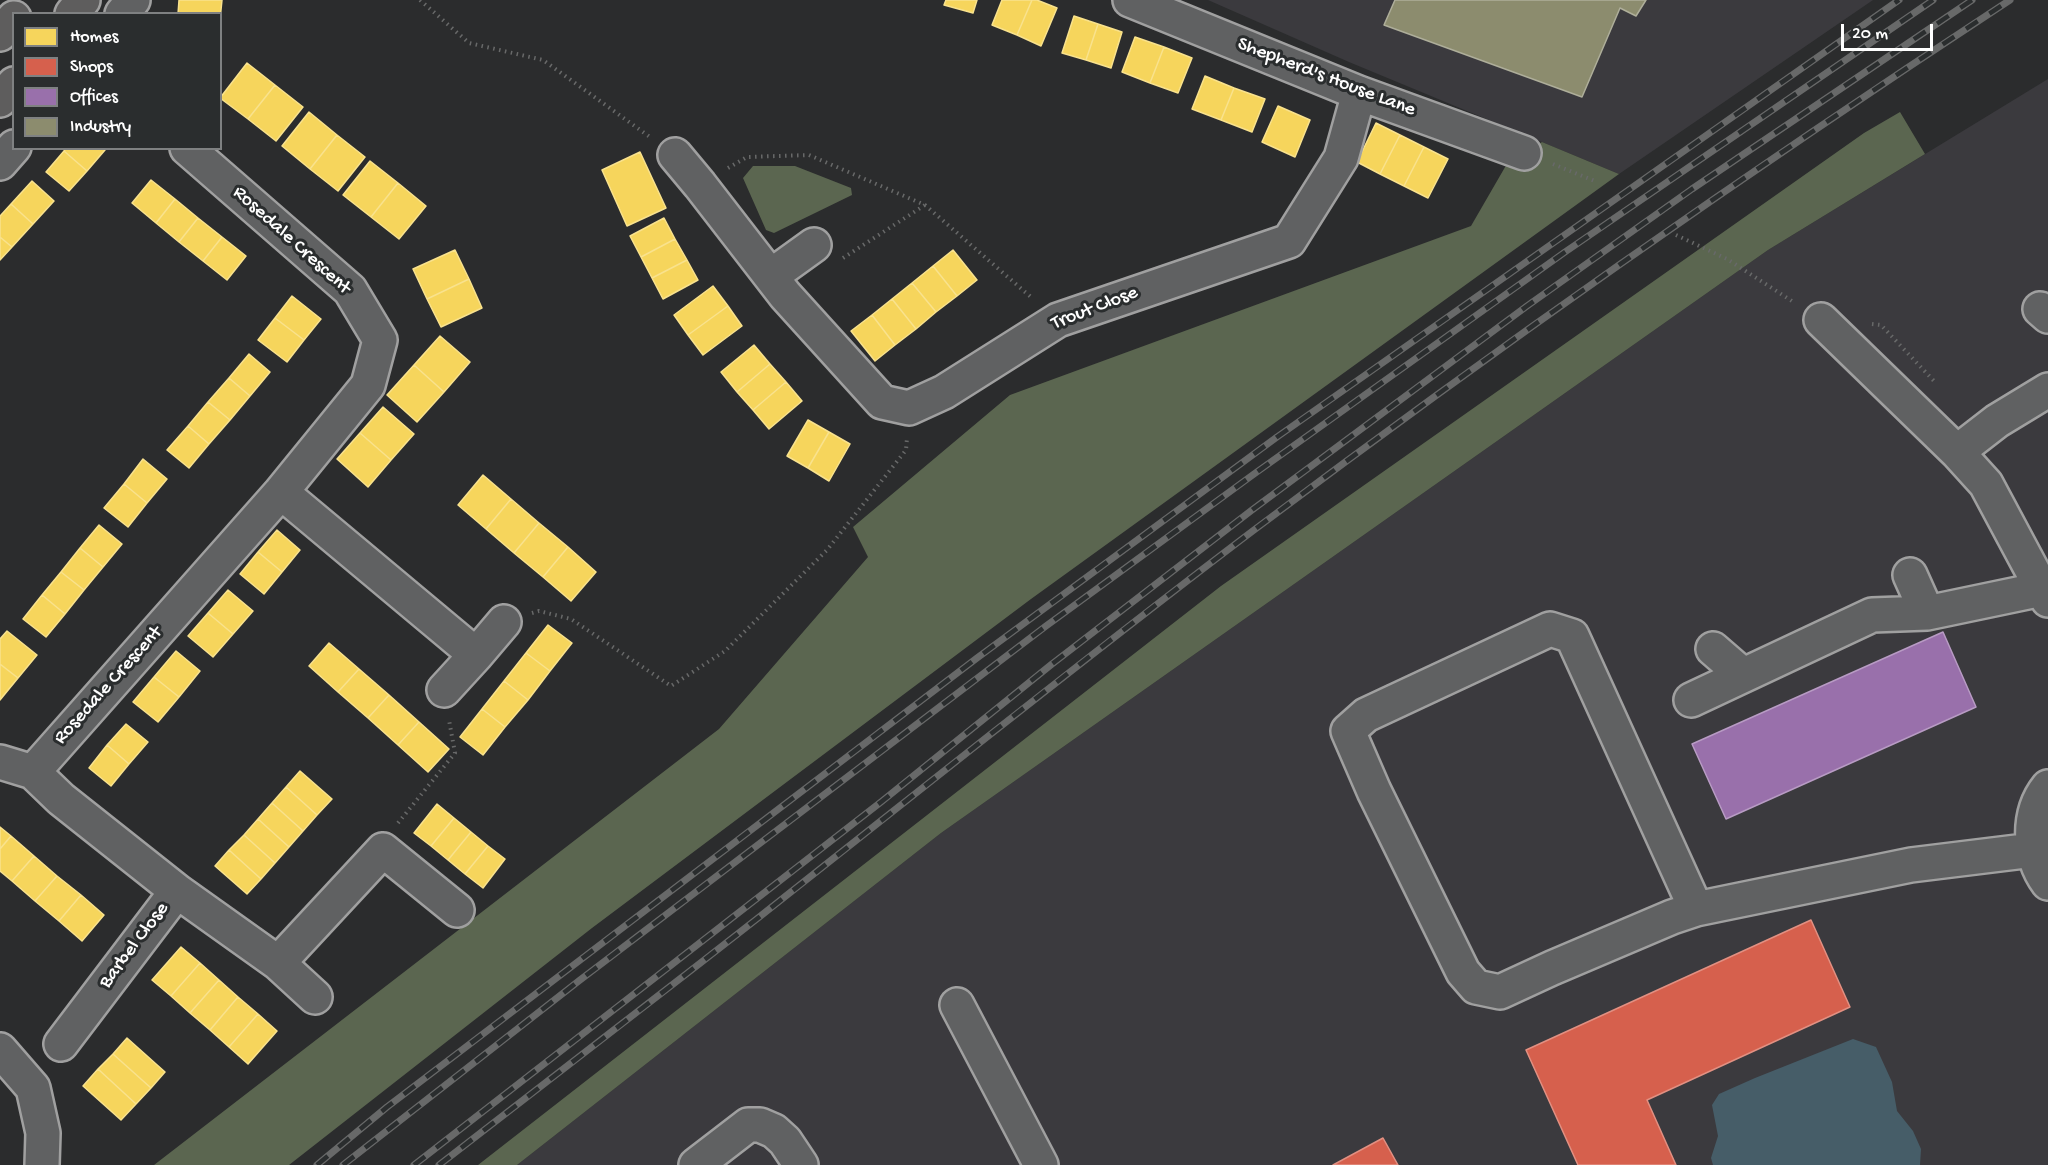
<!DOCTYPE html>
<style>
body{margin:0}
#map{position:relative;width:2048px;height:1165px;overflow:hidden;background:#2b2c2d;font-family:"Gochi Hand",sans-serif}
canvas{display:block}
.legend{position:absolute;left:12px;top:12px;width:210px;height:138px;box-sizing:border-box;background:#2a2d2e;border:2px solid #7f8182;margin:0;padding:8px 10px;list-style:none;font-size:18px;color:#fff}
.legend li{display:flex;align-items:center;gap:12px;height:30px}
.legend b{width:30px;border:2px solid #7f8182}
.scale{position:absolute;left:1841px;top:24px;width:92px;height:27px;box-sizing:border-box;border:3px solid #fff;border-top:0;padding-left:8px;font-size:18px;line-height:21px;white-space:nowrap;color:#fff;-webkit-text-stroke:4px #2a2d2e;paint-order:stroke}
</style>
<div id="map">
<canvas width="2048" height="1165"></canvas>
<ul class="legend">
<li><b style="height:16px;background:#f6d55c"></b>Homes</li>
<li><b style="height:16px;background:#d6604d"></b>Shops</li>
<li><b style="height:16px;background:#9970ab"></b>Offices</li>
<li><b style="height:16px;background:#8c8c6e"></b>Industry</li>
</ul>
<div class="scale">20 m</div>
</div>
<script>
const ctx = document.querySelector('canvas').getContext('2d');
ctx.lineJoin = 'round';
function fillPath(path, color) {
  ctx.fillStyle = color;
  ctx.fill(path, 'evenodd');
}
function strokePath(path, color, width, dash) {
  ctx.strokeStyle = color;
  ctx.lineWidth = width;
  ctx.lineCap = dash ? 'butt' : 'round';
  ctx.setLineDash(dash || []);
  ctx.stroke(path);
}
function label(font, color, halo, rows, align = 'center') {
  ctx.font = font + ' "Gochi Hand",sans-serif';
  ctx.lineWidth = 6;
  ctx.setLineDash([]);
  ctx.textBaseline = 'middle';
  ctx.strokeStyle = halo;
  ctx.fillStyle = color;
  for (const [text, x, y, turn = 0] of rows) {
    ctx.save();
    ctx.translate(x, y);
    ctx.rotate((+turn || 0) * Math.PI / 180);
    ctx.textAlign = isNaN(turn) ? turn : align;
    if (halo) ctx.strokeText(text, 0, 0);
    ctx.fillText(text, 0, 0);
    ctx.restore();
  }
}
fillPath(new Path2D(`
 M 1208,0 L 1873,0 L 1619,174 L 1349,62 Z
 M 2048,79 L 2048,1165 L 517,1165 L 941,833 L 1768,250 Z`), '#3b3a3e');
fillPath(new Path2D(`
 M 1900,112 L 1925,154 L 1768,250 L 941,833 L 517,1165 L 478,1165 L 1221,586 L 1864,133 Z
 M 1542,142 L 1619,174 L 1031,599 L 592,928 L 289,1165 L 154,1165 L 719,729 L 868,557 L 853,527 L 1010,395 L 1471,226 L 1508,162 Z
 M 753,166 L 795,166 L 851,188 L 852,195 L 774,233 L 766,230 L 743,178 Z`), '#5b6650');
fillPath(new Path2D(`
 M 1853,1039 L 1876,1047 L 1892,1082 L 1897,1111 L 1913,1131 L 1921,1149 L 1920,1165 L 1713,1165 L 1711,1158 L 1718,1136 L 1712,1105 L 1719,1094 L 1755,1078 Z`), '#465d68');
const homes = new Path2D(`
 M 179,0 L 222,0 L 220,20 L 220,14 L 178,14 Z
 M 946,0 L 977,0 L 973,13 L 944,5 Z
 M 1002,0 L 1032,0 L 1017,35 L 992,25 Z
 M 1032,0 L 1037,0 L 1057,8 L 1041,46 L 1017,35 Z
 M 1074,16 L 1098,24 L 1086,60 L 1062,53 Z
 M 1098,24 L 1122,32 L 1111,68 L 1086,60 Z
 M 1135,37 L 1164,47 L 1150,83 L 1122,72 Z
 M 1164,47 L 1192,58 L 1178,93 L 1150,83 Z
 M 247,63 L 275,85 L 248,119 L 220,98 Z
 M 1205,76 L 1234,88 L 1221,120 L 1192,109 Z
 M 275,85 L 303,107 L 276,141 L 248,119 Z
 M 1234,88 L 1265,99 L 1252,132 L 1221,120 Z
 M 1278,106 L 1310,120 L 1295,157 L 1262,142 Z
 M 309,112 L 337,135 L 310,169 L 282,146 Z
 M 1376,123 L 1400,135 L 1380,174 L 1357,162 Z
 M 337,135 L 365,157 L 338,191 L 310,169 Z
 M 1400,135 L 1424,147 L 1404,186 L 1380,174 Z
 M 1424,147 L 1448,159 L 1428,198 L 1404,186 Z
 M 66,148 L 103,148 L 105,150 L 87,171 L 64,151 Z
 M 64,151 L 87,171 L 69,191 L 46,172 Z
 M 640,152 L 666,208 L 627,226 L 602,170 Z
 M 370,161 L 398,183 L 371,217 L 343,195 Z
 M 151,180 L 175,199 L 156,223 L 132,203 Z
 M 32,181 L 54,201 L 33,224 L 11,204 Z
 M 398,183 L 426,206 L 399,239 L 371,217 Z
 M 175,199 L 198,218 L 179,242 L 156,223 Z
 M 11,204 L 33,224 L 12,247 L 0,237 L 0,216 Z
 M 198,218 L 222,237 L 203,261 L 179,242 Z
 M 664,218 L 675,239 L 641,257 L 630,236 Z
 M 0,237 L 12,247 L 0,260 Z
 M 222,237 L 246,256 L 227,280 L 203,261 Z
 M 675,239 L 687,260 L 652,278 L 641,257 Z
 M 455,250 L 469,279 L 427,299 L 413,269 Z
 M 953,250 L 977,280 L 957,296 L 933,266 Z
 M 687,260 L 698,280 L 663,299 L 652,278 Z
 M 933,266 L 957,296 L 936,312 L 912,283 Z
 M 469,279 L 482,308 L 441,327 L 427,299 Z
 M 912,283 L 936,312 L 916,329 L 892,299 Z
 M 713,286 L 728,306 L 688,335 L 674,315 Z
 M 292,296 L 321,319 L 304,340 L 275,318 Z
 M 892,299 L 916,329 L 895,345 L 872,315 Z
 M 728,306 L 742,326 L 703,355 L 688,335 Z
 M 872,315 L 895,345 L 875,361 L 851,331 Z
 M 275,318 L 304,340 L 287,362 L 258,340 Z
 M 440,336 L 470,362 L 444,392 L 414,365 Z
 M 754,345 L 770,364 L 737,392 L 721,372 Z
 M 249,354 L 270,372 L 250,396 L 229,378 Z
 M 770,364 L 786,382 L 753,410 L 737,392 Z
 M 414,365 L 444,392 L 417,422 L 387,395 Z
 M 229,378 L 250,396 L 230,420 L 208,402 Z
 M 786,382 L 802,401 L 769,429 L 753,410 Z
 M 208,402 L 230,420 L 209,444 L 188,426 Z
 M 383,407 L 414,434 L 391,460 L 360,433 Z
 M 808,420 L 829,432 L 808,468 L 787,456 Z
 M 188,426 L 209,444 L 189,468 L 167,450 Z
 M 829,432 L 850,444 L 829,481 L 808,468 Z
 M 360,433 L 391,460 L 368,487 L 337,459 Z
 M 143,459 L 167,479 L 147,503 L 124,484 Z
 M 483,475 L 511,499 L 486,529 L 458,505 Z
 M 124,484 L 147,503 L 128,527 L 104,508 Z
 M 511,499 L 539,523 L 514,553 L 486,529 Z
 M 539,523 L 568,547 L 543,577 L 514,553 Z
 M 99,525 L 122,544 L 103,567 L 80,548 Z
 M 277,530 L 300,550 L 282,572 L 258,552 Z
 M 568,547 L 596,572 L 571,601 L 543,577 Z
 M 80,548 L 103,567 L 84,590 L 61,572 Z
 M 258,552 L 282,572 L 264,594 L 240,574 Z
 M 61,572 L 84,590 L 65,614 L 42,595 Z
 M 228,590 L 253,611 L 233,634 L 208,613 Z
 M 42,595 L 65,614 L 46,637 L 23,619 Z
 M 208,613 L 233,634 L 213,657 L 188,636 Z
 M 548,625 L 572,643 L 550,671 L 526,653 Z
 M 7,631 L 37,655 L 18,678 L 0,664 L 0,639 Z
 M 329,643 L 359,669 L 338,692 L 309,666 Z
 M 176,651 L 200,671 L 179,697 L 154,677 Z
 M 526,653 L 550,671 L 528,700 L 504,681 Z
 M 0,664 L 18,678 L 0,700 Z
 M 359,669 L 389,695 L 368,718 L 338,692 Z
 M 154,677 L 179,697 L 158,722 L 133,702 Z
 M 504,681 L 528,700 L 505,727 L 482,709 Z
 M 389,695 L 419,722 L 398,745 L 368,718 Z
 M 482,709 L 505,727 L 483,755 L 460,737 Z
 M 419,722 L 449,749 L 428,772 L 398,745 Z
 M 126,724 L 148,742 L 129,764 L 107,745 Z
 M 107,745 L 129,764 L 111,786 L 89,768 Z
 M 300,771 L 332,799 L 317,815 L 286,787 Z
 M 286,787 L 317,815 L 303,831 L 272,803 Z
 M 272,803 L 303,831 L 289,847 L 258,819 Z
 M 437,804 L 454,818 L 431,846 L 414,833 Z
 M 454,818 L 471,832 L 448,860 L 431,846 Z
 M 258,819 L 289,847 L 275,863 L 244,835 Z
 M 0,827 L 11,836 L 0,849 Z
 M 471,832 L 488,846 L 465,874 L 448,860 Z
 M 244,835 L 275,863 L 261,879 L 229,850 Z
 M 11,836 L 34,856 L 12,881 L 0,871 L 0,849 Z
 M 488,846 L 505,859 L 483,888 L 465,874 Z
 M 229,850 L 261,879 L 247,894 L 215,866 Z
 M 34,856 L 57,876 L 35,901 L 12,881 Z
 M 57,876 L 81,895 L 59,921 L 35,901 Z
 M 81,895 L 104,915 L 82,941 L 59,921 Z
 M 181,947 L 200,963 L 171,996 L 152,980 Z
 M 200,963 L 219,980 L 190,1013 L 171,996 Z
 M 219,980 L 238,997 L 210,1030 L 190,1013 Z
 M 238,997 L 258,1014 L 229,1047 L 210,1030 Z
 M 258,1014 L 277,1031 L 248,1064 L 229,1047 Z
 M 127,1038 L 165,1072 L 151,1088 L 113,1054 Z
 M 113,1054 L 151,1088 L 136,1104 L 98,1069 Z
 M 98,1069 L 136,1104 L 121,1120 L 83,1086 Z`);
fillPath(homes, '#f6d55c');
strokePath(homes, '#f9e28d', 1.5);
const shops = new Path2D(`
 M 1811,920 L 1850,1007 L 1647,1100 L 1676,1165 L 1578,1165 L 1526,1050 Z
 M 1383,1138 L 1398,1165 L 1333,1165 Z`);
fillPath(shops, '#d6604d');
strokePath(shops, '#e29082', 1.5);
const offices = new Path2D(`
 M 1943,632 L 1976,707 L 1726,819 L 1692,744 Z`);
fillPath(offices, '#9970ab');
strokePath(offices, '#b89bc4', 1.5);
const industry = new Path2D(`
 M 1395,0 L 1646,0 L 1636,16 L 1620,8 L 1582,97 L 1384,25 Z`);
fillPath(industry, '#8c8c6e');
strokePath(industry, '#aeae9a', 1.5);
const minor = new Path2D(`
 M 1130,0 L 1359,93 L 1524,153
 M 122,14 L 133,0
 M 675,155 L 700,185 L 785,295 L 882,402 L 909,408 L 944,392 L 1058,320 L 1289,241 L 1341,158 L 1359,93
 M 0,163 L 14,147
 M 771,276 L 814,245
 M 2040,309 L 2048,316
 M 1821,320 L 1957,452 L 1986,484 L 2048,600
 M 1957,452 L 1997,421 L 2048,390
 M 281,492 L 476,655 L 444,690
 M 1910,575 L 1927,613
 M 1713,649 L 1743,675
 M 476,655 L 504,622
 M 1691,700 L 1872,615 L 1927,613 L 2042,589
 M 0,762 L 33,772 L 281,492 L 368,385 L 380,340 L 350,290 L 187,148
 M 33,772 L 61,799 L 177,891
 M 2048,787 C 2027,813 2028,856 2048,883
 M 1696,909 L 1572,636 L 1550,629 L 1366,715 L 1348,731 L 1374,791 L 1463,972 L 1476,987 L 1500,992 L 1552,968 L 1672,917 L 1696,909 L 1911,865 L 2033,850
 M 278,963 L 383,850 L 457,910
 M 957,1005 L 1041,1165
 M 61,1044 L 177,891 L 278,963 L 315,997
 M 0,1050 L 33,1088 L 43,1133 L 42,1165
 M 696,1165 L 748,1125 L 760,1125 L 774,1131 L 785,1141 L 801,1165`);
const major = new Path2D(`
 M 72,14 L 83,0
 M 0,34 L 14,18
 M 0,100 L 14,84`);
strokePath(minor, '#a0a0a0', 38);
strokePath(major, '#a0a0a0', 38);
strokePath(new Path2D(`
 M 420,0 L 469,43 L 543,60 L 650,137
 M 1553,164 L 1597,182
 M 728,168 L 747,157 L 809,155 L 925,205 L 1032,298
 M 1676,235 L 1727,259 L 1795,303
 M 843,258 L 925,205
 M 1872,324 L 1881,325 L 1934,381
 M 532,613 L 539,611 L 571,619 L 671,686 L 725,651 L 827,550 L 906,450 L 907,438
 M 398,823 L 455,753 L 449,720`), '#686969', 4, [1.5, 4.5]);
strokePath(minor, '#606162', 33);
strokePath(major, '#5e5d5d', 33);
const rail = new Path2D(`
 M 317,1165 L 387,1107 L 977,658 L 1277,437 L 1899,0
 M 343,1165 L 580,980 L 1046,626 L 1254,474 L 1565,252 L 1933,0
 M 414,1165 L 881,802 L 1052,664 L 1252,510 L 1527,306 L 1692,189 L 1972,0
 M 439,1165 C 545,1083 652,1001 758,918 C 923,788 1086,657 1254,530 C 1500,345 1752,169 2010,0`);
strokePath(rail, '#686969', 7);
strokePath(rail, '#2a2d2e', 4.5, [14]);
label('20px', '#fff', '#2a2d2e', [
 ["Shepherd's House Lane",1326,78,21],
 ["Rosedale Crescent",291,241,42],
 ["Trout Close",1095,309,-21],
 ["Rosedale Crescent",109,686,-48],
 ["Barbel Close",135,946,-53]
]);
</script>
